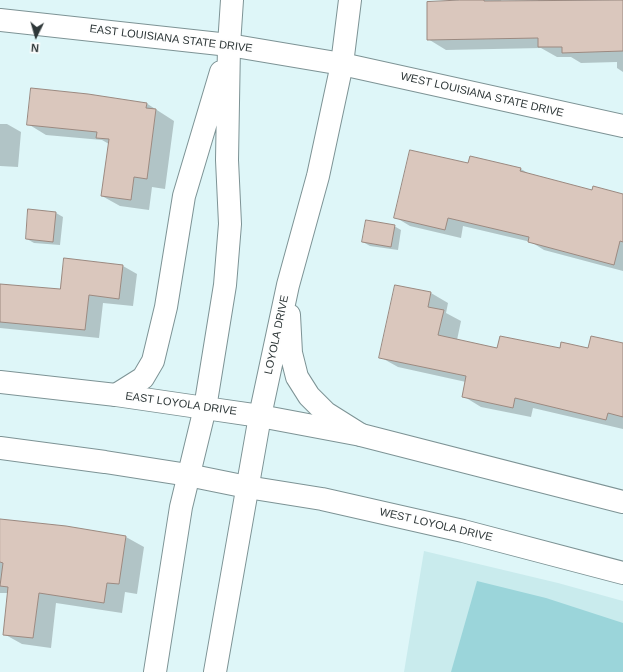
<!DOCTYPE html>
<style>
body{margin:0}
#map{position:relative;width:623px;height:672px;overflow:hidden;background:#def6f8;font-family:Arial,sans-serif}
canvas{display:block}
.north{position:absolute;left:16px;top:16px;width:40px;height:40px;-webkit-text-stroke:3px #fefefe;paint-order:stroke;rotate:185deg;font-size:11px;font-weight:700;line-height:16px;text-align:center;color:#2e3738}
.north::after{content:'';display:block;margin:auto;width:14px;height:18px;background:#2e3738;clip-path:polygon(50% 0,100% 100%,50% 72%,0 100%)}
</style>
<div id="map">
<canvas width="623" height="672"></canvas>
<div class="north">N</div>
</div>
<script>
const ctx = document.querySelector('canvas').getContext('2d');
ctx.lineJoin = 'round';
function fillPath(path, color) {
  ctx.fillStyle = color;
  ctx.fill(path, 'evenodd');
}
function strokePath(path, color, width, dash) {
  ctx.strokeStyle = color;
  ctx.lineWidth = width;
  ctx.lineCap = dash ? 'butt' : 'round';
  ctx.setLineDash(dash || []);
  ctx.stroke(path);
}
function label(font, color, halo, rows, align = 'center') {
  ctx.font = font + ' Arial,sans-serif';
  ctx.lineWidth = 4;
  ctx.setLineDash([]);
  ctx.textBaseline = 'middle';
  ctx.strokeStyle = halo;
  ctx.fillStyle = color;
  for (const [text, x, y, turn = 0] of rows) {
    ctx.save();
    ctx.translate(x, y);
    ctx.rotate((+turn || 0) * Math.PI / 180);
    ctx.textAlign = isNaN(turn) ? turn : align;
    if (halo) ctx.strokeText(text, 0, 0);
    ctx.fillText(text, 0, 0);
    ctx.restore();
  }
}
fillPath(new Path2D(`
 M 424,551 L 558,583 L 623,601 L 623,672 L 404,672 Z`), '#c9ebed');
fillPath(new Path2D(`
 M 477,581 L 546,598 L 623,623 L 623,672 L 451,672 Z`), '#9bd5da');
fillPath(new Path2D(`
 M 461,0 L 501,0 L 502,2 L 538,1 L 538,0 L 623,1 L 623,72 L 617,68 L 617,62 L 581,63 L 571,57 L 557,57 L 541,48 L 446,50 L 428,39 Z
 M 146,103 L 174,121 L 165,189 L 152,187 L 149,210 L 120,206 L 102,196 L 109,144 L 102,140 L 46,135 L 28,124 Z
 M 0,124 L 7,124 L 21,132 L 18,167 L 0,166 Z
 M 471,157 L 521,169 L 531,175 L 592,191 L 623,195 L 623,271 L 544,250 L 531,242 L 463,226 L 461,238 L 410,226 L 395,217 L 469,165 Z
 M 56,213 L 63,217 L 60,245 L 34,243 L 27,239 Z
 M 394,226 L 401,230 L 398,250 L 370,246 L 363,242 Z
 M 123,266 L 137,274 L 133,306 L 103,303 L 99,338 L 0,328 L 0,285 L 61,291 Z
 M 431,293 L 448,303 L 446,313 L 461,321 L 457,340 L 498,349 L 623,348 L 623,429 L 533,408 L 531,417 L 481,407 L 463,396 L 466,382 L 398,367 L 380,357 Z
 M 0,520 L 66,527 L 126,537 L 144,547 L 137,594 L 125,592 L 122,613 L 56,603 L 51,648 L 22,644 L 4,634 L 8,593 L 0,593 Z`), '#0003');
const building = new Path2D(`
 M 460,0 L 484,0 L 484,1 L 623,0 L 623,51 L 562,53 L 562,47 L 538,47 L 538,38 L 427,40 L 427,2 Z
 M 31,88 L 88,94 L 147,103 L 146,108 L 156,109 L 147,179 L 134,177 L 131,200 L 101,196 L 109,139 L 96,138 L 97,132 L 27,125 Z
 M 410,150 L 468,163 L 470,156 L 521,168 L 520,171 L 592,190 L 593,186 L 623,194 L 623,242 L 620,241 L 614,265 L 528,242 L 529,237 L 448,218 L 445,230 L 394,218 Z
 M 28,209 L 56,212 L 53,242 L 26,239 Z
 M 366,220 L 395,225 L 391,247 L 362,242 Z
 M 64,258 L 123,265 L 119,299 L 89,295 L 85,330 L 0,322 L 0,284 L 60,289 Z
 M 395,285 L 431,292 L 428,307 L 444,310 L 438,335 L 497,348 L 500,336 L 560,348 L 561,342 L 588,348 L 591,336 L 623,343 L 623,417 L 608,413 L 606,420 L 515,398 L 513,408 L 462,397 L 466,376 L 379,358 Z
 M 0,519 L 66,526 L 126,536 L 119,584 L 107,583 L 104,603 L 39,593 L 33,638 L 3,635 L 8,587 L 0,586 L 3,563 L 0,562 Z`);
fillPath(building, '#dac7bd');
strokePath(building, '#9b8980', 1);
const minor = new Path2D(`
 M 0,20 L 229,45 L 342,64 L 623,126
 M 0,382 L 116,395 L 205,408 L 260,416 L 361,435 L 623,502
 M 0,448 L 105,462 L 188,475 L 247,487 L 322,499 L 463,531 L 623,573`);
const secondary = new Path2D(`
 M 289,315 L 291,353 L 297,377 L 309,396 L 326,413 L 361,435
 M 116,395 L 143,378 L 153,361 L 166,307 L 184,196 L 221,72
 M 155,672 L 181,507 L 205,408 L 225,285 L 230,224 L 227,160 L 229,45 L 232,0
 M 215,672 L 260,416 L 288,285 L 318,176 L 342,64 L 350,0`);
strokePath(minor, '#7d9395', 24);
strokePath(secondary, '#7d9395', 24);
strokePath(minor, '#fff', 22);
strokePath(secondary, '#fff', 22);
label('11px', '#2e3738', '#fefefe', [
 ["EAST LOUISIANA STATE DRIVE",171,39,7],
 ["WEST LOUISIANA STATE DRIVE",482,95,13],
 ["LOYOLA DRIVE",277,335,-78],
 ["EAST LOYOLA DRIVE",181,404,8],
 ["WEST LOYOLA DRIVE",436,525,13]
]);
</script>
